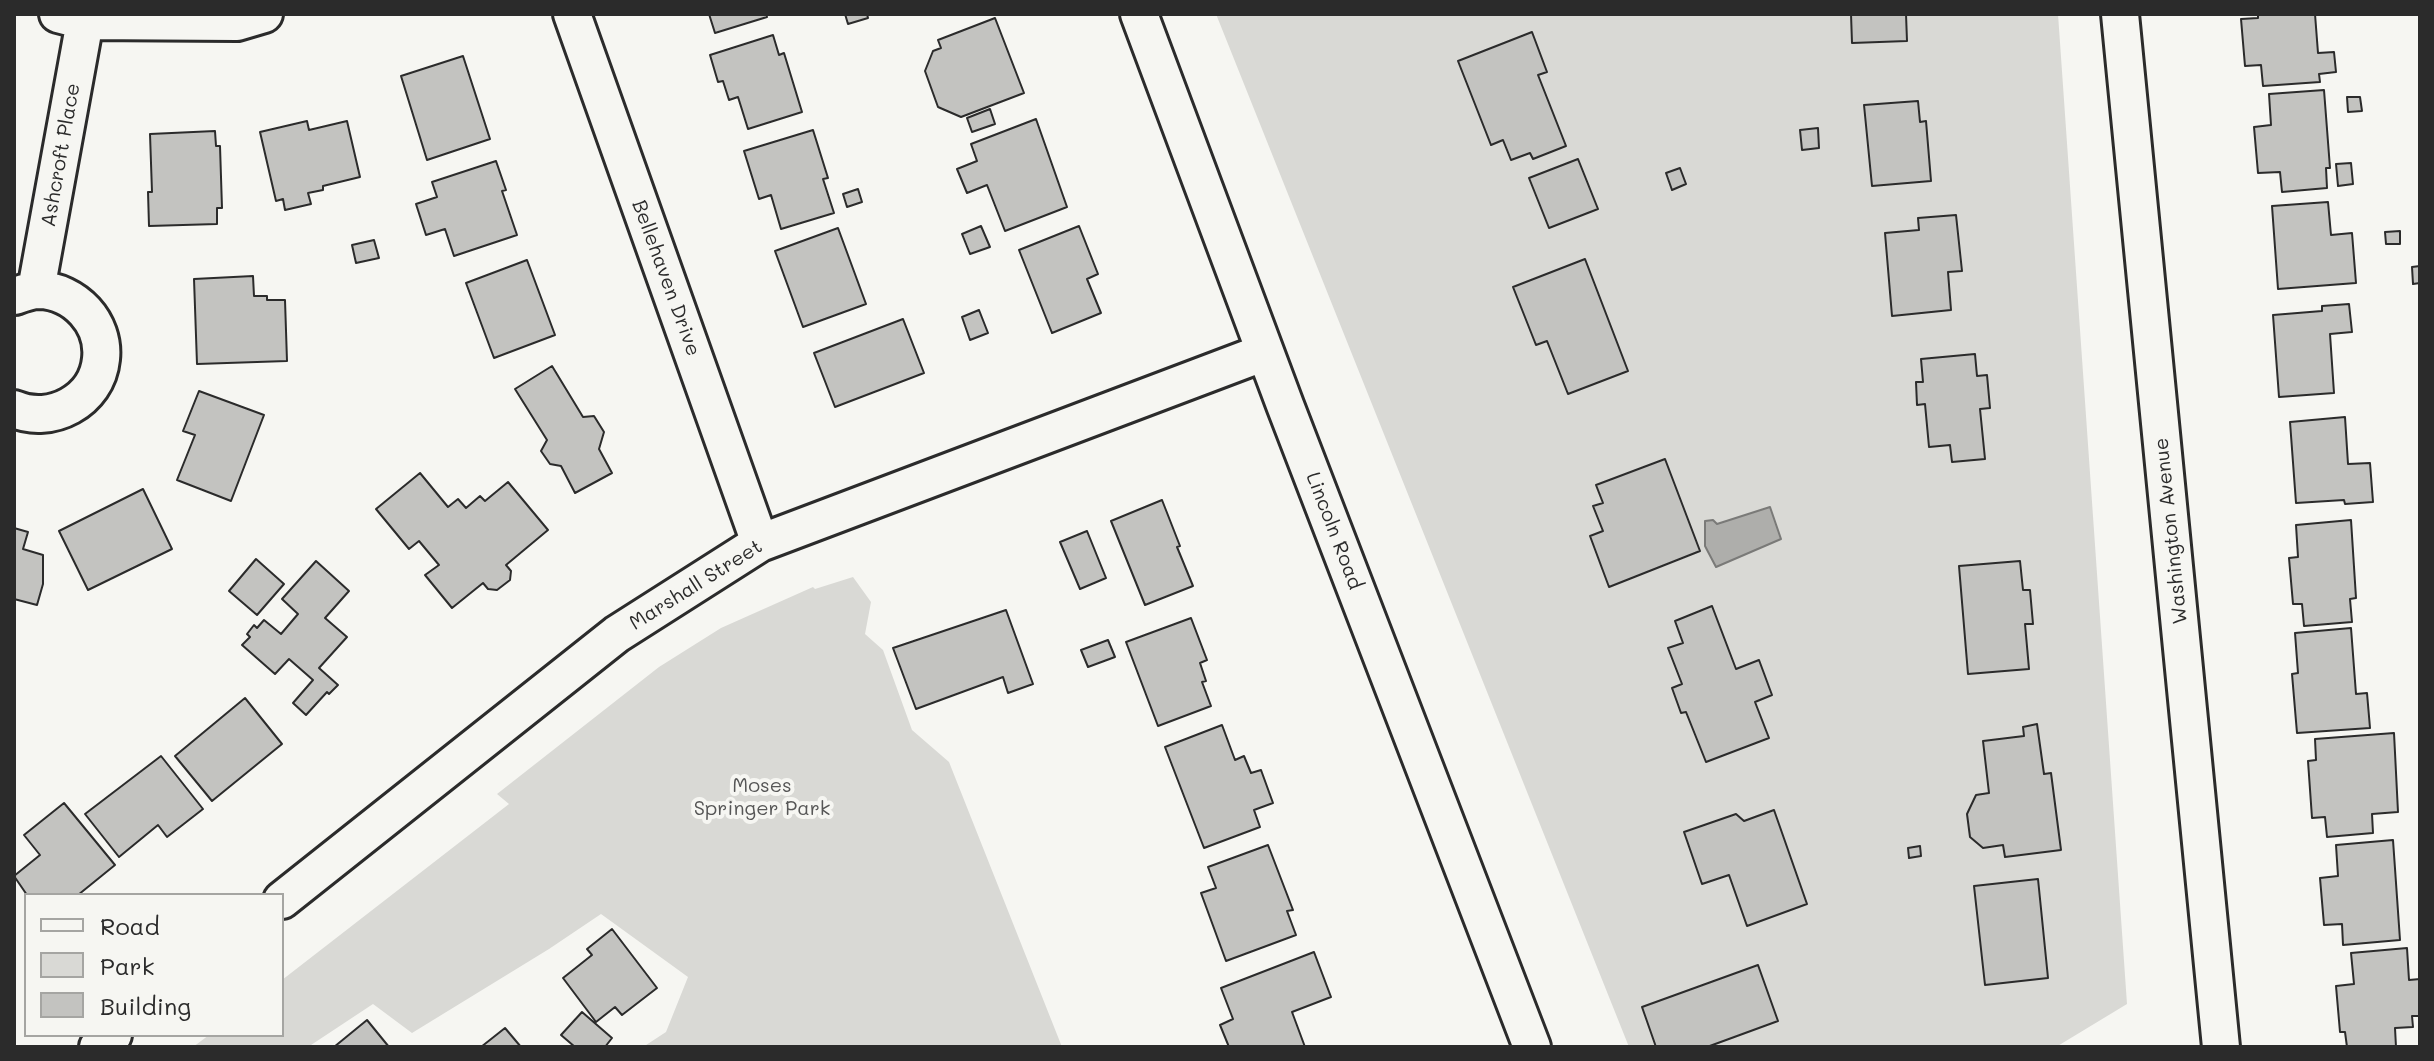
<!DOCTYPE html>
<style>
body{margin:0}
#map{position:relative;width:2434px;height:1061px;overflow:hidden;background:#f6f6f2;font-family:Mali,sans-serif}
canvas{display:block}
.frame{position:absolute;inset:0;border:16px solid #2b2b2b;pointer-events:none}
.legend{position:absolute;left:24px;top:893px;width:260px;height:144px;box-sizing:border-box;background:#f6f6f2;border:2px solid #a5a5a2;margin:0;padding:10px 14px;list-style:none;font-size:24px;color:#2b2b2b}
.legend li{display:flex;align-items:center;gap:16px;height:40px}
.legend b{width:40px;border:2px solid #a5a5a2}
</style>
<div id="map">
<canvas width="2434" height="1061"></canvas>
<div class="frame"></div>
<ul class="legend">
<li><b style="height:10px;background:#f6f6f2"></b>Road</li>
<li><b style="height:22px;background:#d9d9d5"></b>Park</li>
<li><b style="height:22px;background:#c3c3c0"></b>Building</li>
</ul>
</div>
<script>
const ctx = document.querySelector('canvas').getContext('2d');
ctx.lineJoin = 'round';
function fillPath(path, color) {
  ctx.fillStyle = color;
  ctx.fill(path, 'evenodd');
}
function strokePath(path, color, width, dash) {
  ctx.strokeStyle = color;
  ctx.lineWidth = width;
  ctx.lineCap = dash ? 'butt' : 'round';
  ctx.setLineDash(dash || []);
  ctx.stroke(path);
}
function label(font, color, halo, rows, align = 'center') {
  ctx.font = font + ' Mali,sans-serif';
  ctx.lineWidth = 8;
  ctx.setLineDash([]);
  ctx.textBaseline = 'middle';
  ctx.strokeStyle = halo;
  ctx.fillStyle = color;
  for (const [text, x, y, turn = 0] of rows) {
    ctx.save();
    ctx.translate(x, y);
    ctx.rotate((+turn || 0) * Math.PI / 180);
    ctx.textAlign = isNaN(turn) ? turn : align;
    if (halo) ctx.strokeText(text, 0, 0);
    ctx.fillText(text, 0, 0);
    ctx.restore();
  }
}
fillPath(new Path2D(`
 M 1216,14 L 2058,14 L 2127,1004 L 2056,1047 L 1629,1047 Z
 M 853,577 L 871,602 L 865,634 L 883,650 L 912,730 L 949,762 L 1062,1047 L 643,1047 L 666,1032 L 688,977 L 601,914 L 549,949 L 412,1033 L 373,1004 L 308,1047 L 193,1047 L 209,1035 L 282,1035 L 282,980 L 509,804 L 497,794 L 659,667 L 721,628 L 813,587 L 815,589 Z`), '#d9d9d5');
const water = new Path2D(`
 M 1770,507 L 1781,539 L 1716,567 L 1705,546 L 1705,521 L 1713,520 L 1717,524 Z`);
fillPath(water, '#aeaeab');
strokePath(water, '#7a7a78', 2);
const building = new Path2D(`
 M 709,14 L 766,14 L 767,17 L 715,33 Z
 M 845,14 L 867,14 L 868,18 L 848,24 Z
 M 1851,14 L 1906,14 L 1907,41 L 1852,43 Z
 M 2258,14 L 2315,14 L 2318,53 L 2334,52 L 2336,72 L 2319,74 L 2320,82 L 2263,86 L 2261,65 L 2245,66 L 2241,19 L 2258,18 Z
 M 995,18 L 1024,93 L 961,117 L 938,107 L 925,71 L 933,51 L 941,48 L 938,40 Z
 M 1532,32 L 1547,72 L 1538,75 L 1566,146 L 1533,159 L 1530,153 L 1511,160 L 1503,140 L 1491,145 L 1458,61 Z
 M 773,35 L 779,55 L 784,53 L 802,112 L 748,129 L 738,97 L 729,100 L 723,81 L 718,82 L 710,55 Z
 M 463,56 L 490,139 L 427,160 L 401,76 Z
 M 2324,90 L 2330,168 L 2326,168 L 2327,188 L 2282,192 L 2280,172 L 2258,173 L 2254,127 L 2271,125 L 2269,94 Z
 M 2347,97 L 2360,97 L 2362,111 L 2348,112 Z
 M 1918,101 L 1920,122 L 1926,121 L 1931,181 L 1872,186 L 1864,105 Z
 M 990,109 L 995,124 L 972,132 L 967,118 Z
 M 1036,119 L 1067,207 L 1005,231 L 987,185 L 967,193 L 957,169 L 977,161 L 971,144 Z
 M 307,121 L 309,130 L 347,121 L 360,177 L 323,186 L 323,190 L 308,193 L 311,204 L 285,210 L 283,199 L 276,201 L 260,132 Z
 M 1818,128 L 1819,148 L 1802,150 L 1800,130 Z
 M 813,130 L 828,178 L 823,179 L 834,213 L 781,229 L 771,195 L 759,199 L 744,151 Z
 M 215,131 L 216,146 L 220,146 L 222,208 L 217,208 L 217,224 L 149,226 L 148,192 L 152,192 L 150,134 Z
 M 1578,159 L 1598,209 L 1549,228 L 1529,178 Z
 M 496,161 L 506,190 L 502,191 L 517,235 L 454,256 L 445,229 L 426,235 L 416,204 L 437,197 L 432,182 Z
 M 2351,163 L 2353,184 L 2338,186 L 2336,164 Z
 M 1680,168 L 1686,184 L 1672,190 L 1666,173 Z
 M 858,189 L 862,202 L 847,207 L 843,194 Z
 M 2328,202 L 2331,235 L 2352,233 L 2356,283 L 2278,289 L 2272,206 Z
 M 1956,215 L 1962,271 L 1948,272 L 1951,310 L 1892,316 L 1885,233 L 1919,230 L 1918,218 Z
 M 981,226 L 990,247 L 970,254 L 962,234 Z
 M 1079,226 L 1098,274 L 1087,279 L 1101,313 L 1052,333 L 1019,250 Z
 M 838,228 L 866,304 L 803,327 L 775,251 Z
 M 2400,231 L 2400,244 L 2386,244 L 2385,232 Z
 M 374,240 L 379,258 L 356,263 L 352,245 Z
 M 1585,259 L 1628,371 L 1568,394 L 1547,341 L 1536,345 L 1513,287 Z
 M 527,260 L 555,335 L 494,358 L 466,283 Z
 M 2420,266 L 2420,283 L 2413,284 L 2412,267 Z
 M 253,276 L 254,296 L 267,296 L 267,300 L 285,300 L 287,361 L 197,364 L 194,279 Z
 M 2349,304 L 2352,332 L 2330,334 L 2334,393 L 2279,397 L 2273,315 L 2322,311 L 2322,306 Z
 M 979,310 L 988,333 L 970,340 L 962,317 Z
 M 903,319 L 924,373 L 835,407 L 814,353 Z
 M 1975,354 L 1977,376 L 1987,375 L 1990,408 L 1980,409 L 1985,459 L 1952,462 L 1950,445 L 1929,447 L 1925,404 L 1917,405 L 1916,382 L 1923,382 L 1921,359 Z
 M 552,366 L 583,417 L 594,416 L 604,432 L 599,449 L 612,473 L 575,493 L 561,466 L 550,464 L 541,451 L 547,440 L 515,389 Z
 M 199,391 L 264,415 L 231,501 L 177,480 L 195,435 L 183,431 Z
 M 2345,417 L 2348,464 L 2370,463 L 2373,502 L 2345,504 L 2344,500 L 2296,503 L 2290,422 Z
 M 1665,459 L 1700,551 L 1609,587 L 1590,536 L 1603,531 L 1593,506 L 1603,503 L 1596,485 Z
 M 420,473 L 448,507 L 458,499 L 466,508 L 480,496 L 485,501 L 508,482 L 548,530 L 506,565 L 511,571 L 510,580 L 497,590 L 488,589 L 483,583 L 452,608 L 425,575 L 439,565 L 419,541 L 409,549 L 376,509 Z
 M 143,489 L 172,549 L 88,590 L 59,531 Z
 M 1162,500 L 1180,546 L 1177,547 L 1193,586 L 1145,605 L 1111,521 Z
 M 2351,520 L 2356,598 L 2350,599 L 2352,622 L 2304,626 L 2302,604 L 2293,604 L 2289,558 L 2298,557 L 2296,525 Z
 M 14,528 L 28,532 L 23,549 L 43,555 L 43,584 L 37,605 L 14,599 Z
 M 1087,531 L 1106,578 L 1080,589 L 1060,542 Z
 M 256,559 L 284,584 L 257,615 L 229,591 Z
 M 316,561 L 349,591 L 325,618 L 347,637 L 319,668 L 338,685 L 329,694 L 327,692 L 306,715 L 293,703 L 313,680 L 289,659 L 275,674 L 242,645 L 250,637 L 247,634 L 254,625 L 257,628 L 264,620 L 281,634 L 298,614 L 282,599 Z
 M 2020,561 L 2023,590 L 2030,590 L 2033,624 L 2025,624 L 2029,669 L 1968,674 L 1959,566 Z
 M 1712,606 L 1736,669 L 1759,660 L 1772,695 L 1755,702 L 1769,738 L 1706,762 L 1686,712 L 1681,713 L 1672,688 L 1682,684 L 1668,648 L 1683,643 L 1675,621 Z
 M 1006,610 L 1033,684 L 1008,693 L 1003,677 L 916,709 L 893,648 Z
 M 1191,618 L 1207,660 L 1200,663 L 1206,681 L 1202,682 L 1211,706 L 1158,726 L 1126,642 Z
 M 2351,628 L 2356,694 L 2367,693 L 2370,728 L 2297,733 L 2292,674 L 2298,673 L 2295,633 Z
 M 1108,640 L 1115,657 L 1088,667 L 1081,650 Z
 M 245,698 L 282,744 L 212,801 L 175,756 Z
 M 2037,724 L 2044,774 L 2051,773 L 2061,850 L 2005,857 L 2003,845 L 1983,848 L 1970,837 L 1967,814 L 1976,795 L 1989,793 L 1983,741 L 2024,736 L 2023,727 Z
 M 1222,725 L 1235,760 L 1244,756 L 1251,773 L 1261,770 L 1273,803 L 1254,810 L 1260,827 L 1204,848 L 1165,747 Z
 M 2394,733 L 2398,812 L 2372,814 L 2373,833 L 2327,837 L 2325,817 L 2312,818 L 2308,761 L 2316,760 L 2315,739 Z
 M 161,756 L 203,809 L 167,837 L 158,825 L 119,857 L 85,814 Z
 M 64,803 L 115,865 L 78,895 L 27,895 L 14,876 L 40,855 L 24,835 Z
 M 1774,810 L 1807,904 L 1747,926 L 1729,875 L 1702,884 L 1684,832 L 1736,814 L 1744,821 Z
 M 2393,840 L 2400,940 L 2343,945 L 2342,924 L 2324,925 L 2320,878 L 2338,876 L 2336,845 Z
 M 1268,845 L 1293,910 L 1287,911 L 1296,935 L 1226,961 L 1201,893 L 1216,888 L 1208,867 Z
 M 1920,846 L 1921,856 L 1909,858 L 1908,848 Z
 M 2038,879 L 2048,978 L 1985,985 L 1974,886 Z
 M 612,929 L 657,988 L 622,1015 L 615,1007 L 596,1022 L 563,978 L 592,955 L 587,949 Z
 M 2407,948 L 2409,980 L 2420,979 L 2420,1016 L 2412,1016 L 2413,1027 L 2395,1028 L 2396,1047 L 2347,1047 L 2345,1032 L 2340,1032 L 2336,986 L 2354,984 L 2351,953 Z
 M 1314,952 L 1331,997 L 1292,1012 L 1305,1047 L 1229,1047 L 1220,1025 L 1233,1019 L 1221,988 Z
 M 1758,965 L 1778,1021 L 1707,1047 L 1656,1047 L 1642,1007 Z
 M 582,1012 L 612,1038 L 605,1047 L 575,1047 L 561,1035 Z
 M 367,1020 L 389,1047 L 334,1047 Z
 M 505,1028 L 521,1047 L 481,1047 Z`);
fillPath(building, '#c3c3c0');
strokePath(building, '#2b2b2b', 2);
const minor = new Path2D(`
 M 58,14 L 85,21 L 237,22 L 264,14
 M 572,14 L 760,543
 M 1139,14 L 1285,405 L 1532,1047
 M 2120,14 L 2221,1047
 M 36,290 L 85,21
 M 14,409 C 51,425 97,401 101,359 C 105,323 75,291 39,290 C 31,290 23,293 15,296
 M 282,900 L 617,634 L 760,543 L 1265,352
 M 98,1047 L 113,1035`);
strokePath(minor, '#2b2b2b', 42);
strokePath(minor, '#f6f6f2', 36);
label('20px', '#2b2b2b', '#f6f6f2', [
 ["Ashcroft Place",61,155,-80],
 ["Bellehaven Drive",666,278,70],
 ["Lincoln Road",1334,531,69],
 ["Washington Avenue",2171,531,-96],
 ["Marshall Street",696,585,-32]
]);
label('20px', '#565656', '#f6f6f2', [
 ["Moses",762,786],
 ["Springer Park",762,809]
]);
</script>
